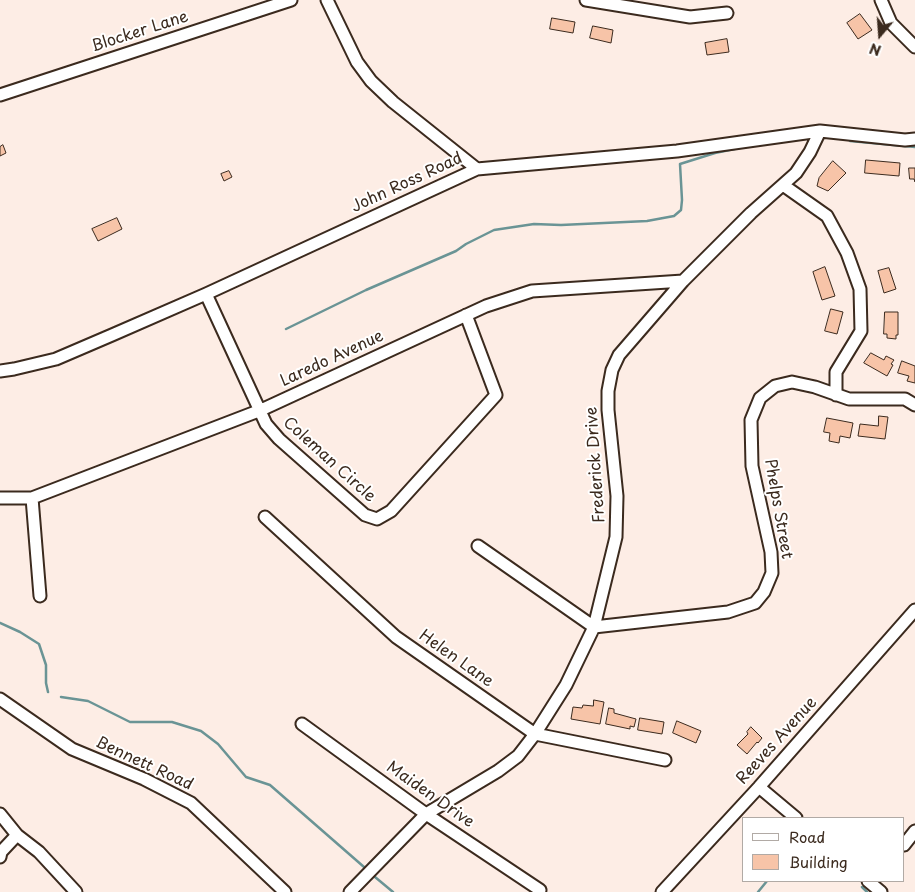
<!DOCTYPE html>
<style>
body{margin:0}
#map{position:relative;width:915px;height:892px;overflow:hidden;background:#fdede5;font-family:"Playpen Sans",sans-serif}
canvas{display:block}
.legend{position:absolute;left:742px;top:817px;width:162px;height:65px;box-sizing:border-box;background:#fff;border:1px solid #b1aaa5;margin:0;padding:6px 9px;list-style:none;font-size:15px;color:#3b2a1e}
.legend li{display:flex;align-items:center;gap:10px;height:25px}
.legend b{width:25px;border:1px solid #b1aaa5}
.north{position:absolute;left:855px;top:10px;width:50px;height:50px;-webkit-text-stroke:4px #fff;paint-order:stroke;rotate:198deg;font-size:14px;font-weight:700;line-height:20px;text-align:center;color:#3b2a1e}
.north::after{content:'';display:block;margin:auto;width:18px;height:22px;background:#3b2a1e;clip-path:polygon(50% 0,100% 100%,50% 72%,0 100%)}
</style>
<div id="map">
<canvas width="915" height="892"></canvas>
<ul class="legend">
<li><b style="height:6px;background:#fff"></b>Road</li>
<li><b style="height:14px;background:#f7c4a8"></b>Building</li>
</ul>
<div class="north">N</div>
</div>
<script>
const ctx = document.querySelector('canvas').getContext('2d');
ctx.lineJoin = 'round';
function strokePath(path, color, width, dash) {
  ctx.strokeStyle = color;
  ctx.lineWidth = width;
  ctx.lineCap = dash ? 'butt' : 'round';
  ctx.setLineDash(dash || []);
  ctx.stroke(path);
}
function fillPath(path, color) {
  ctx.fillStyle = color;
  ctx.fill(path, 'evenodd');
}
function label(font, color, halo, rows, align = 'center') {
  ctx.font = font + ' "Playpen Sans",sans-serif';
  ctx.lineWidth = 4;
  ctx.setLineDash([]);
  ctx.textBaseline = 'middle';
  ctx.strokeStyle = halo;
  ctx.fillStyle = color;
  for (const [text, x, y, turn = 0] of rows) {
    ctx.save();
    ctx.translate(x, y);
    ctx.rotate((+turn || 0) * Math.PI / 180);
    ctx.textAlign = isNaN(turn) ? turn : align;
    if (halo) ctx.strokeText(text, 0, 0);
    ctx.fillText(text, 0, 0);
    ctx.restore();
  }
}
strokePath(new Path2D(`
 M 850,141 L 915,147
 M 286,329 L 366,290 L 456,251 L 466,244 L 494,230 L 534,224 L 561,225 L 647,221 L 674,216 L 681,210 L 682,200 L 680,164 L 715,153 L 749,146
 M 0,623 L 20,632 L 39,644 L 46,665 L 46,683 L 48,692
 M 61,697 L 88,701 L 130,722 L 172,722 L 201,731 L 218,744 L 246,777 L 270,785 L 364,867
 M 375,877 L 393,892
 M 862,887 L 867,892
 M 758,892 L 767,881`), '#6a9495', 2.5);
const building = new Path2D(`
 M 860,14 L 872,30 L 858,39 L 847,23 Z
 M 552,18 L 575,22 L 573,33 L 550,29 Z
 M 593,26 L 613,30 L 611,43 L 590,38 Z
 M 727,39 L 729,52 L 707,55 L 705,43 Z
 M 3,145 L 6,153 L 0,156 L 0,147 Z
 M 866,160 L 900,163 L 899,176 L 865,173 Z
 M 833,161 L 846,173 L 828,191 L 817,186 L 819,178 Z
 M 909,168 L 915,168 L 915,182 L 914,179 L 910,179 Z
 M 229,171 L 232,177 L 224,181 L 221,174 Z
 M 117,218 L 122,229 L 98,241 L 92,229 Z
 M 825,267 L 835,296 L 822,300 L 813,272 Z
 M 889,268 L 896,289 L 884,293 L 878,271 Z
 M 831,309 L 843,312 L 837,334 L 825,331 Z
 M 885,312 L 898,312 L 898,335 L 896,335 L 896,339 L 887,338 L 887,334 L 884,334 Z
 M 871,353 L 884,360 L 886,356 L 894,360 L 891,364 L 893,365 L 887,376 L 864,363 Z
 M 902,361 L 915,366 L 915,383 L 907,381 L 909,376 L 898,373 Z
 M 879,416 L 888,417 L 885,439 L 858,436 L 860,424 L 878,426 Z
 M 827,418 L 853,423 L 850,438 L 840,436 L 839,443 L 829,441 L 830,433 L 824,432 Z
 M 594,700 L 604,702 L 600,724 L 571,719 L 573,707 L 582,708 L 583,705 L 593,706 Z
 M 609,708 L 614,709 L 614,713 L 636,719 L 634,727 L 630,726 L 630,729 L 606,724 Z
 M 640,718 L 664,722 L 662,734 L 638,730 Z
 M 677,721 L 701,731 L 696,743 L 673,733 Z
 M 751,727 L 762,738 L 758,743 L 757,742 L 747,754 L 737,745 L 748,734 L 747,732 Z`);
fillPath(building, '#f7c4a8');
strokePath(building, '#3b2a1e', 1);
const minor = new Path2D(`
 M 327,0 L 357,62 L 371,81 L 393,102 L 477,169
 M 586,0 L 690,17 L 727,13
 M 881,0 L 891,23 L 915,47
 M 0,95 L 291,0
 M 783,185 L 827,216 L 847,253 L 860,289 L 861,331 L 836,372 L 836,395
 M 206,294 L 266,424 L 279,439 L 365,515 L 377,519 L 391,511 L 496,395 L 466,315
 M 0,371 L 14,369 L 56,359 L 112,335 L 206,294 L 477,169 L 677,151 L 820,131 L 905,140 L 915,139
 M 0,498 L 32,498 L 261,410 L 486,306 L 532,291 L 683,281
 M 32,498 L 40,596
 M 265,517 L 396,637 L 535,734 L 665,760
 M 478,546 L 594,627 L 728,612 L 755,603 L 764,592 L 772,573 L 771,552 L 752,466 L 751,420 L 760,398 L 775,386 L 792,382 L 815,387 L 849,399 L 905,399 L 915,405
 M 0,699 L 72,749 L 144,779 L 191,803 L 285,892
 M 302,724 L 426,814 L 540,890
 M 759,787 L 796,818
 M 0,814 L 17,835 L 39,852 L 76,892
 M 904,845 L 915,831
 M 0,857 L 1,852 L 17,835
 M 868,881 L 881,892
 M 350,892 L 426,814 L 498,771 L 518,756 L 535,734 L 566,685 L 594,627 L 616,537 L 617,496 L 608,410 L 608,391 L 612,370 L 619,355 L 683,281 L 751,213 L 796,173 L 810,152 L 820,131
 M 662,892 L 759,787 L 915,610`);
strokePath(minor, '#3b2a1e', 15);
strokePath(minor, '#fff', 11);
label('16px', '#3b2a1e', '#fff', [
 ["Blocker Lane",140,32,-18],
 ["John Ross Road",407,183,-25],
 ["Laredo Avenue",332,359,-25],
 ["Coleman Circle",329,460,42],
 ["Frederick Drive",596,465,-94],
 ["Phelps Street",778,509,80],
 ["Helen Lane",456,659,35],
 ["Reeves Avenue",777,741,-48],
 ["Bennett Road",144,764,25],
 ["Maiden Drive",430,795,35]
]);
</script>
